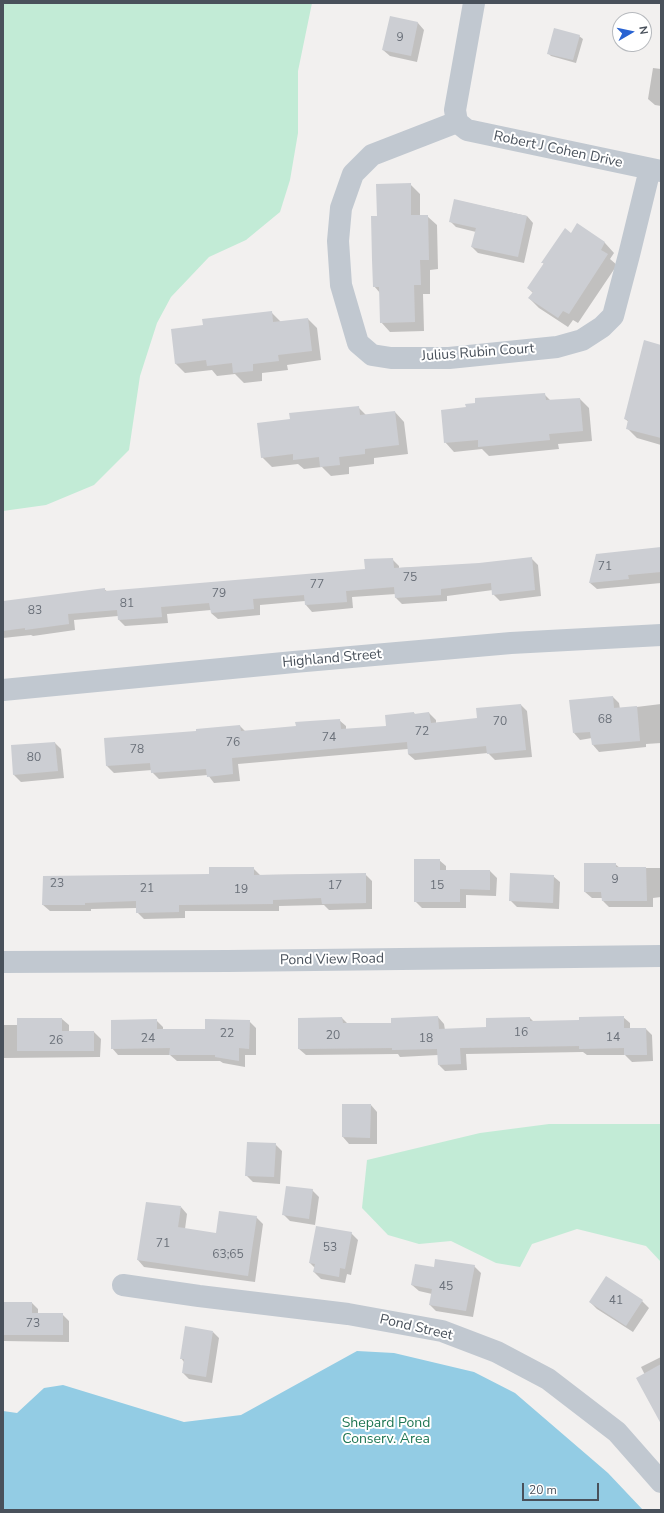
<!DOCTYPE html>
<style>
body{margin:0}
#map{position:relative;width:664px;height:1513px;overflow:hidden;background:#f2f0ef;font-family:"Nunito Sans",sans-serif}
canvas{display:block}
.frame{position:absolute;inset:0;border:4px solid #49515b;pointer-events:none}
.north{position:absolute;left:612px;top:12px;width:40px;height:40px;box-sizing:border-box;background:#fff;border:1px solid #b6b9bd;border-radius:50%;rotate:81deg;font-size:11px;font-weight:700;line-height:16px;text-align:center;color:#49515b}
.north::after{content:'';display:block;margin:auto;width:14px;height:18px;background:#2963d2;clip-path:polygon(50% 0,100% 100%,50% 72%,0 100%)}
.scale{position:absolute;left:522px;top:1483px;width:77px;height:18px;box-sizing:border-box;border:2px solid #49515b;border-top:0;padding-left:5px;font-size:12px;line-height:14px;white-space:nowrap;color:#49515b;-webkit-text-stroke:3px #fff;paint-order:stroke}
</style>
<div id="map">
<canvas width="664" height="1513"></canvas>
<div class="frame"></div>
<div class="north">N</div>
<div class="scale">20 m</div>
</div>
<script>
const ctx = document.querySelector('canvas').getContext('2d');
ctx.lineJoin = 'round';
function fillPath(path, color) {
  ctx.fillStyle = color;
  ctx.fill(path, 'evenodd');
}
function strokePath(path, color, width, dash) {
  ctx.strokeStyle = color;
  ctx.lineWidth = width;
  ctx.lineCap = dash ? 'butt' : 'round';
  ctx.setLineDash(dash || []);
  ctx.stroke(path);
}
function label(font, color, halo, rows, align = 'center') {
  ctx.font = font + ' "Nunito Sans",sans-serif';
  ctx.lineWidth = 4;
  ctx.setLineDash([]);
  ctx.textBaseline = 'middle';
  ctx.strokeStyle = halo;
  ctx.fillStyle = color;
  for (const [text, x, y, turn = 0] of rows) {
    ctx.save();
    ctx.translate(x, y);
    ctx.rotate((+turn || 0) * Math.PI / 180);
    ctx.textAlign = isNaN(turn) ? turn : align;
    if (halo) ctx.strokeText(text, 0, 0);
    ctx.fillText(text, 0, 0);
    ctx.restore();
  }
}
fillPath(new Path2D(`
 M 3,3 L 312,3 L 298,71 L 298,133 L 290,180 L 280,212 L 246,240 L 209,257 L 171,297 L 157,323 L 140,376 L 129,450 L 94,485 L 46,505 L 3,511 Z
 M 549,1124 L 661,1124 L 661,1262 L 646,1246 L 577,1229 L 532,1244 L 520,1267 L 496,1263 L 451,1241 L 419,1244 L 388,1235 L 362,1208 L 367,1160 L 480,1133 Z`), '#c2ebd6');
fillPath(new Path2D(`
 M 357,1351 L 394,1353 L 474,1372 L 515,1393 L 608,1473 L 643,1510 L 3,1510 L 3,1411 L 17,1413 L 44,1388 L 63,1385 L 184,1422 L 241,1415 Z`), '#93cce4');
fillPath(new Path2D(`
 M 391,17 L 418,23 L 424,30 L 417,62 L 390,56 L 383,50 Z
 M 579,36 L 583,39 L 576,63 L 551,56 L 548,53 Z
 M 653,68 L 661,69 L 661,106 L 655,105 L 648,99 Z
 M 410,184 L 420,194 L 420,216 L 427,216 L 437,225 L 438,269 L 430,270 L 430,294 L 423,294 L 424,331 L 390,332 L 381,322 L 380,293 L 374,286 L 378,217 Z
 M 455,200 L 527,216 L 533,223 L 524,263 L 478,253 L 472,247 L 476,232 L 456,227 L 450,221 Z
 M 578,225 L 605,243 L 614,253 L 610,259 L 617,265 L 578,323 L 573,320 L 568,327 L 539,308 L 529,298 L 533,293 L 528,288 L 544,264 L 543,263 L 571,234 Z
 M 272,313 L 281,322 L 308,319 L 317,328 L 321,360 L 287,365 L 288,370 L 262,373 L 262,381 L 244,383 L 235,374 L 217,376 L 212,370 L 185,373 L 175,363 L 204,326 Z
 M 661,346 L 661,445 L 637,438 L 627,428 L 629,422 L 625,419 Z
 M 544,394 L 551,401 L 580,399 L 589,408 L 592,441 L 558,444 L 559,449 L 489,456 L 482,449 L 454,452 L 445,442 L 467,408 Z
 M 358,407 L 367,416 L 395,412 L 404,422 L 408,454 L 374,458 L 374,464 L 349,467 L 349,474 L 331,476 L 322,467 L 304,469 L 298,464 L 272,467 L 262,457 L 291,420 L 290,414 Z
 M 661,548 L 661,583 L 597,589 L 590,583 L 597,555 Z
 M 531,558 L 538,565 L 541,596 L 500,601 L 493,594 L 493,590 L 447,596 L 447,601 L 402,604 L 396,598 L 396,594 L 352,597 L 353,608 L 312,612 L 306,605 L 305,601 L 260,605 L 260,615 L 218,619 L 211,613 L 211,610 L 167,614 L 168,623 L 125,626 L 119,620 L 118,616 L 74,620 L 75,630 L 33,636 L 31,635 L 3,638 L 3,602 L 104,589 L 108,592 L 366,570 L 392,559 L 399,566 L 399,568 L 479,564 Z
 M 613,697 L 619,703 L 620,709 L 661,704 L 661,743 L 646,744 L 646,747 L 599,752 L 593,745 L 592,738 L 580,740 L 574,733 Z
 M 521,705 L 527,711 L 532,757 L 495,760 L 488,753 L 415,760 L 408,754 L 408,749 L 238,764 L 240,781 L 214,783 L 208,775 L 159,779 L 152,772 L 152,770 L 114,773 L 107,766 L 105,739 L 197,732 L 240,726 L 246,732 L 297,727 L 339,720 L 346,726 L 346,730 L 387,727 L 414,713 L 416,715 L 429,713 L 436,720 L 436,723 L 478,719 Z
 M 55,743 L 61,749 L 64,778 L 21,782 L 14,775 L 12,746 Z
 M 439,860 L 446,866 L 446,871 L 490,871 L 497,878 L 496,896 L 466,895 L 466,908 L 422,908 L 415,901 Z
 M 615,864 L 620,868 L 661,868 L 661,897 L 653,898 L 653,907 L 609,907 L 603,901 L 603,898 L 592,898 L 585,892 Z
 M 253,868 L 260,875 L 365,874 L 372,881 L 372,909 L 329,910 L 324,905 L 279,906 L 279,911 L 185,911 L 185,918 L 144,919 L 137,912 L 137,908 L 91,909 L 91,911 L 50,911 L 43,905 Z
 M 553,876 L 560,882 L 559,909 L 517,907 L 510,900 Z
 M 438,1017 L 444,1024 L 445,1030 L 487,1028 L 530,1018 L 534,1022 L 580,1021 L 623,1017 L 630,1023 L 630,1029 L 646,1029 L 652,1035 L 653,1061 L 632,1062 L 625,1055 L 587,1055 L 583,1052 L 466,1054 L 467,1070 L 445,1071 L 439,1065 L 438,1055 L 400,1057 L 398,1054 L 306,1055 L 299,1049 L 342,1018 L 348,1024 L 392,1024 Z
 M 18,1019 L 62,1019 L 69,1025 L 69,1032 L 94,1032 L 101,1039 L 100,1057 L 3,1058 L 3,1025 L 18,1025 Z
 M 156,1020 L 163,1027 L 163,1030 L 206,1030 L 249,1021 L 256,1028 L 256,1055 L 245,1055 L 245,1067 L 223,1063 L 220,1061 L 177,1061 L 170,1055 L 118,1055 L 112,1048 Z
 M 371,1105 L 377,1112 L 377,1144 L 349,1144 L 343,1137 Z
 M 275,1144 L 282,1151 L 280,1184 L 253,1182 L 246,1175 Z
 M 312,1190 L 319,1197 L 315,1225 L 290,1221 L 283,1214 Z
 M 181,1207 L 187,1214 L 185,1229 L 217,1234 L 256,1217 L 263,1224 L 255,1282 L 144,1267 L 138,1260 Z
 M 351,1233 L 358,1240 L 351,1275 L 347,1274 L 345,1283 L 321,1279 L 314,1272 L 315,1268 L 310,1263 Z
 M 474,1266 L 481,1273 L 473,1317 L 436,1311 L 430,1305 L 432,1294 L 419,1291 L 412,1285 L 434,1268 Z
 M 642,1301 L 649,1308 L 633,1332 L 597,1309 L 590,1302 Z
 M 3,1303 L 32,1303 L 38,1309 L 38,1314 L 62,1314 L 69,1321 L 69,1342 L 3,1341 Z
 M 213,1332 L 219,1338 L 212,1383 L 189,1379 L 183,1373 L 184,1362 L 181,1358 Z
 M 661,1357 L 661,1407 L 641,1367 Z`), '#0003');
fillPath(new Path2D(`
 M 390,16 L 418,22 L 411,56 L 382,50 Z
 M 554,28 L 580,35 L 573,60 L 547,54 Z
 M 411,183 L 411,215 L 428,215 L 429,260 L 420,260 L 421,285 L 414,285 L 415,322 L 380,323 L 379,287 L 373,287 L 372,260 L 371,216 L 377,216 L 376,184 Z
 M 454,199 L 527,216 L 518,257 L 471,247 L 476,228 L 449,222 Z
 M 577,223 L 605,242 L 601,250 L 608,254 L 569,314 L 563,311 L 558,318 L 528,298 L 533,292 L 527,288 L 544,263 L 541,263 L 565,228 L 571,233 Z
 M 272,311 L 273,322 L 308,318 L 312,351 L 278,355 L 279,361 L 253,364 L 253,371 L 233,373 L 232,363 L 207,366 L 206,360 L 175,364 L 171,329 L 203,325 L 202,319 Z
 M 644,340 L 661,345 L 661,438 L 626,429 L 628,420 L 624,419 Z
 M 545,393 L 546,400 L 580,398 L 583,431 L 549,434 L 550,440 L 478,447 L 478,440 L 444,443 L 441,410 L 466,407 L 465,404 L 475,403 L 475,398 Z
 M 359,406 L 360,415 L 395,411 L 399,445 L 365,449 L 365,454 L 339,457 L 340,465 L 320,467 L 319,457 L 293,460 L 293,454 L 261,458 L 257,423 L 290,419 L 289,413 Z
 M 661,547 L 661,572 L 628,575 L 629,579 L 589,583 L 596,554 Z
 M 532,557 L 535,590 L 492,595 L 491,583 L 441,589 L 441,595 L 395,598 L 394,587 L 346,591 L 347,602 L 305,605 L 304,595 L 253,599 L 254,609 L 211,613 L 209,603 L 161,607 L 162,617 L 118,620 L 117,610 L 68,614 L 69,624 L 25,630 L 25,628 L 3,631 L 3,601 L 105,588 L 105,591 L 365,569 L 364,559 L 393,558 L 394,568 L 479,563 Z
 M 613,696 L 614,708 L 637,706 L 640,741 L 592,745 L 590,732 L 573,733 L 569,700 Z
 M 521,704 L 526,750 L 487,754 L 486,746 L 408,754 L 407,742 L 232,758 L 233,774 L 207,777 L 206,769 L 151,773 L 150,763 L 106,766 L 104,738 L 196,731 L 196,729 L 240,725 L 241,731 L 296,726 L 295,722 L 340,719 L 341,729 L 386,726 L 385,715 L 414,712 L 414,714 L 429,712 L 431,723 L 477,718 L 476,708 Z
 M 55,742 L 58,771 L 13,775 L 11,745 Z
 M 414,859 L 440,859 L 440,870 L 490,870 L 490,890 L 460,889 L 460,902 L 414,902 Z
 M 584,863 L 616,863 L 616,867 L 646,867 L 647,901 L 602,901 L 601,892 L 584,892 Z
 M 209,867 L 254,867 L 254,875 L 366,873 L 366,903 L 322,904 L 321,898 L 273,900 L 273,904 L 179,905 L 179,912 L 136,913 L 136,901 L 85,903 L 85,905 L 42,905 L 43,876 L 209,874 Z
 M 510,873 L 554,875 L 553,903 L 509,901 Z
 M 438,1016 L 439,1029 L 486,1027 L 486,1018 L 530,1017 L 530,1021 L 579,1020 L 579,1017 L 624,1016 L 624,1028 L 646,1028 L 647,1055 L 624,1055 L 624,1048 L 579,1049 L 579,1046 L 460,1048 L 461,1064 L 438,1065 L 437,1049 L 392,1050 L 392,1048 L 298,1049 L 298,1018 L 342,1017 L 343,1023 L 391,1023 L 391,1018 Z
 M 17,1018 L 62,1018 L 62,1031 L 94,1031 L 94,1051 L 17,1051 Z
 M 157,1019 L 157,1029 L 205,1029 L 205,1019 L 250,1020 L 249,1049 L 239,1048 L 239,1061 L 215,1057 L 215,1055 L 169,1055 L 170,1048 L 111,1049 L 111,1020 Z
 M 342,1104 L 371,1104 L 370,1138 L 342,1137 Z
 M 247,1142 L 276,1143 L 274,1177 L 245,1176 Z
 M 286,1186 L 313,1189 L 309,1219 L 282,1215 Z
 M 146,1202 L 181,1206 L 178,1227 L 216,1233 L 219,1211 L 257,1216 L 248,1276 L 137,1260 Z
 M 316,1226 L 352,1232 L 345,1269 L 340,1268 L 339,1277 L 313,1272 L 315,1264 L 309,1263 Z
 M 435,1259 L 475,1265 L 466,1311 L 429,1305 L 432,1289 L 411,1285 L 415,1264 L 434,1267 Z
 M 606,1276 L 643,1300 L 626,1326 L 589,1302 Z
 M 3,1302 L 32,1302 L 32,1313 L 63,1313 L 63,1335 L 3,1335 Z
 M 185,1326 L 213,1331 L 206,1377 L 182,1373 L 184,1359 L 180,1359 Z
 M 661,1364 L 661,1424 L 636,1378 Z`), '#ccced3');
strokePath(new Path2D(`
 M 457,122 L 372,155 L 353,174 L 341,208 L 338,241 L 341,285 L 358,343 L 372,355 L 391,358 L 449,358 L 557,347 L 582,340 L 602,327 L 613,316 L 629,255 L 650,169
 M 457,122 L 467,130 L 661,171
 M 457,122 L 455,110 L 474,3
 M 3,690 L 294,662 L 511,643 L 661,635
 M 3,962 L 228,961 L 661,956
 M 123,1285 L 199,1296 L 348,1314 L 442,1331 L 497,1352 L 548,1379 L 617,1432 L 661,1482`), '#c1c8d0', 22);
label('12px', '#6a7079', null, [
 ["9",400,38],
 ["71",605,567],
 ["75",410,578],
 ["77",317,585],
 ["79",219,594],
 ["81",127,604],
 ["83",35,611],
 ["68",605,720],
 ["70",500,722],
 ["72",422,732],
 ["74",329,738],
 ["76",233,743],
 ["78",137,750],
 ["80",34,758],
 ["9",615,880],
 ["23",57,884],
 ["17",335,886],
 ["15",437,886],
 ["21",147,889],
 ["19",241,890],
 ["16",521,1033],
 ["22",227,1034],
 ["20",333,1036],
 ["14",613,1038],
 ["24",148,1039],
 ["18",426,1039],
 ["26",56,1041],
 ["71",163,1244],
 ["53",330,1248],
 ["63;65",228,1255],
 ["45",446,1287],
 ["41",616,1301],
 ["73",33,1324]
]);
label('14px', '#49515b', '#fff', [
 ["Robert J Cohen Drive",558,150,12],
 ["Julius Rubin Court",478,353,-4],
 ["Highland Street",332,659,-5],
 ["Pond View Road",332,960,-1],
 ["Pond Street",416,1328,13]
]);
label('14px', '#1f7653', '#fff', [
 ["Shepard Pond",386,1424],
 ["Conserv. Area",386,1440]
]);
</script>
